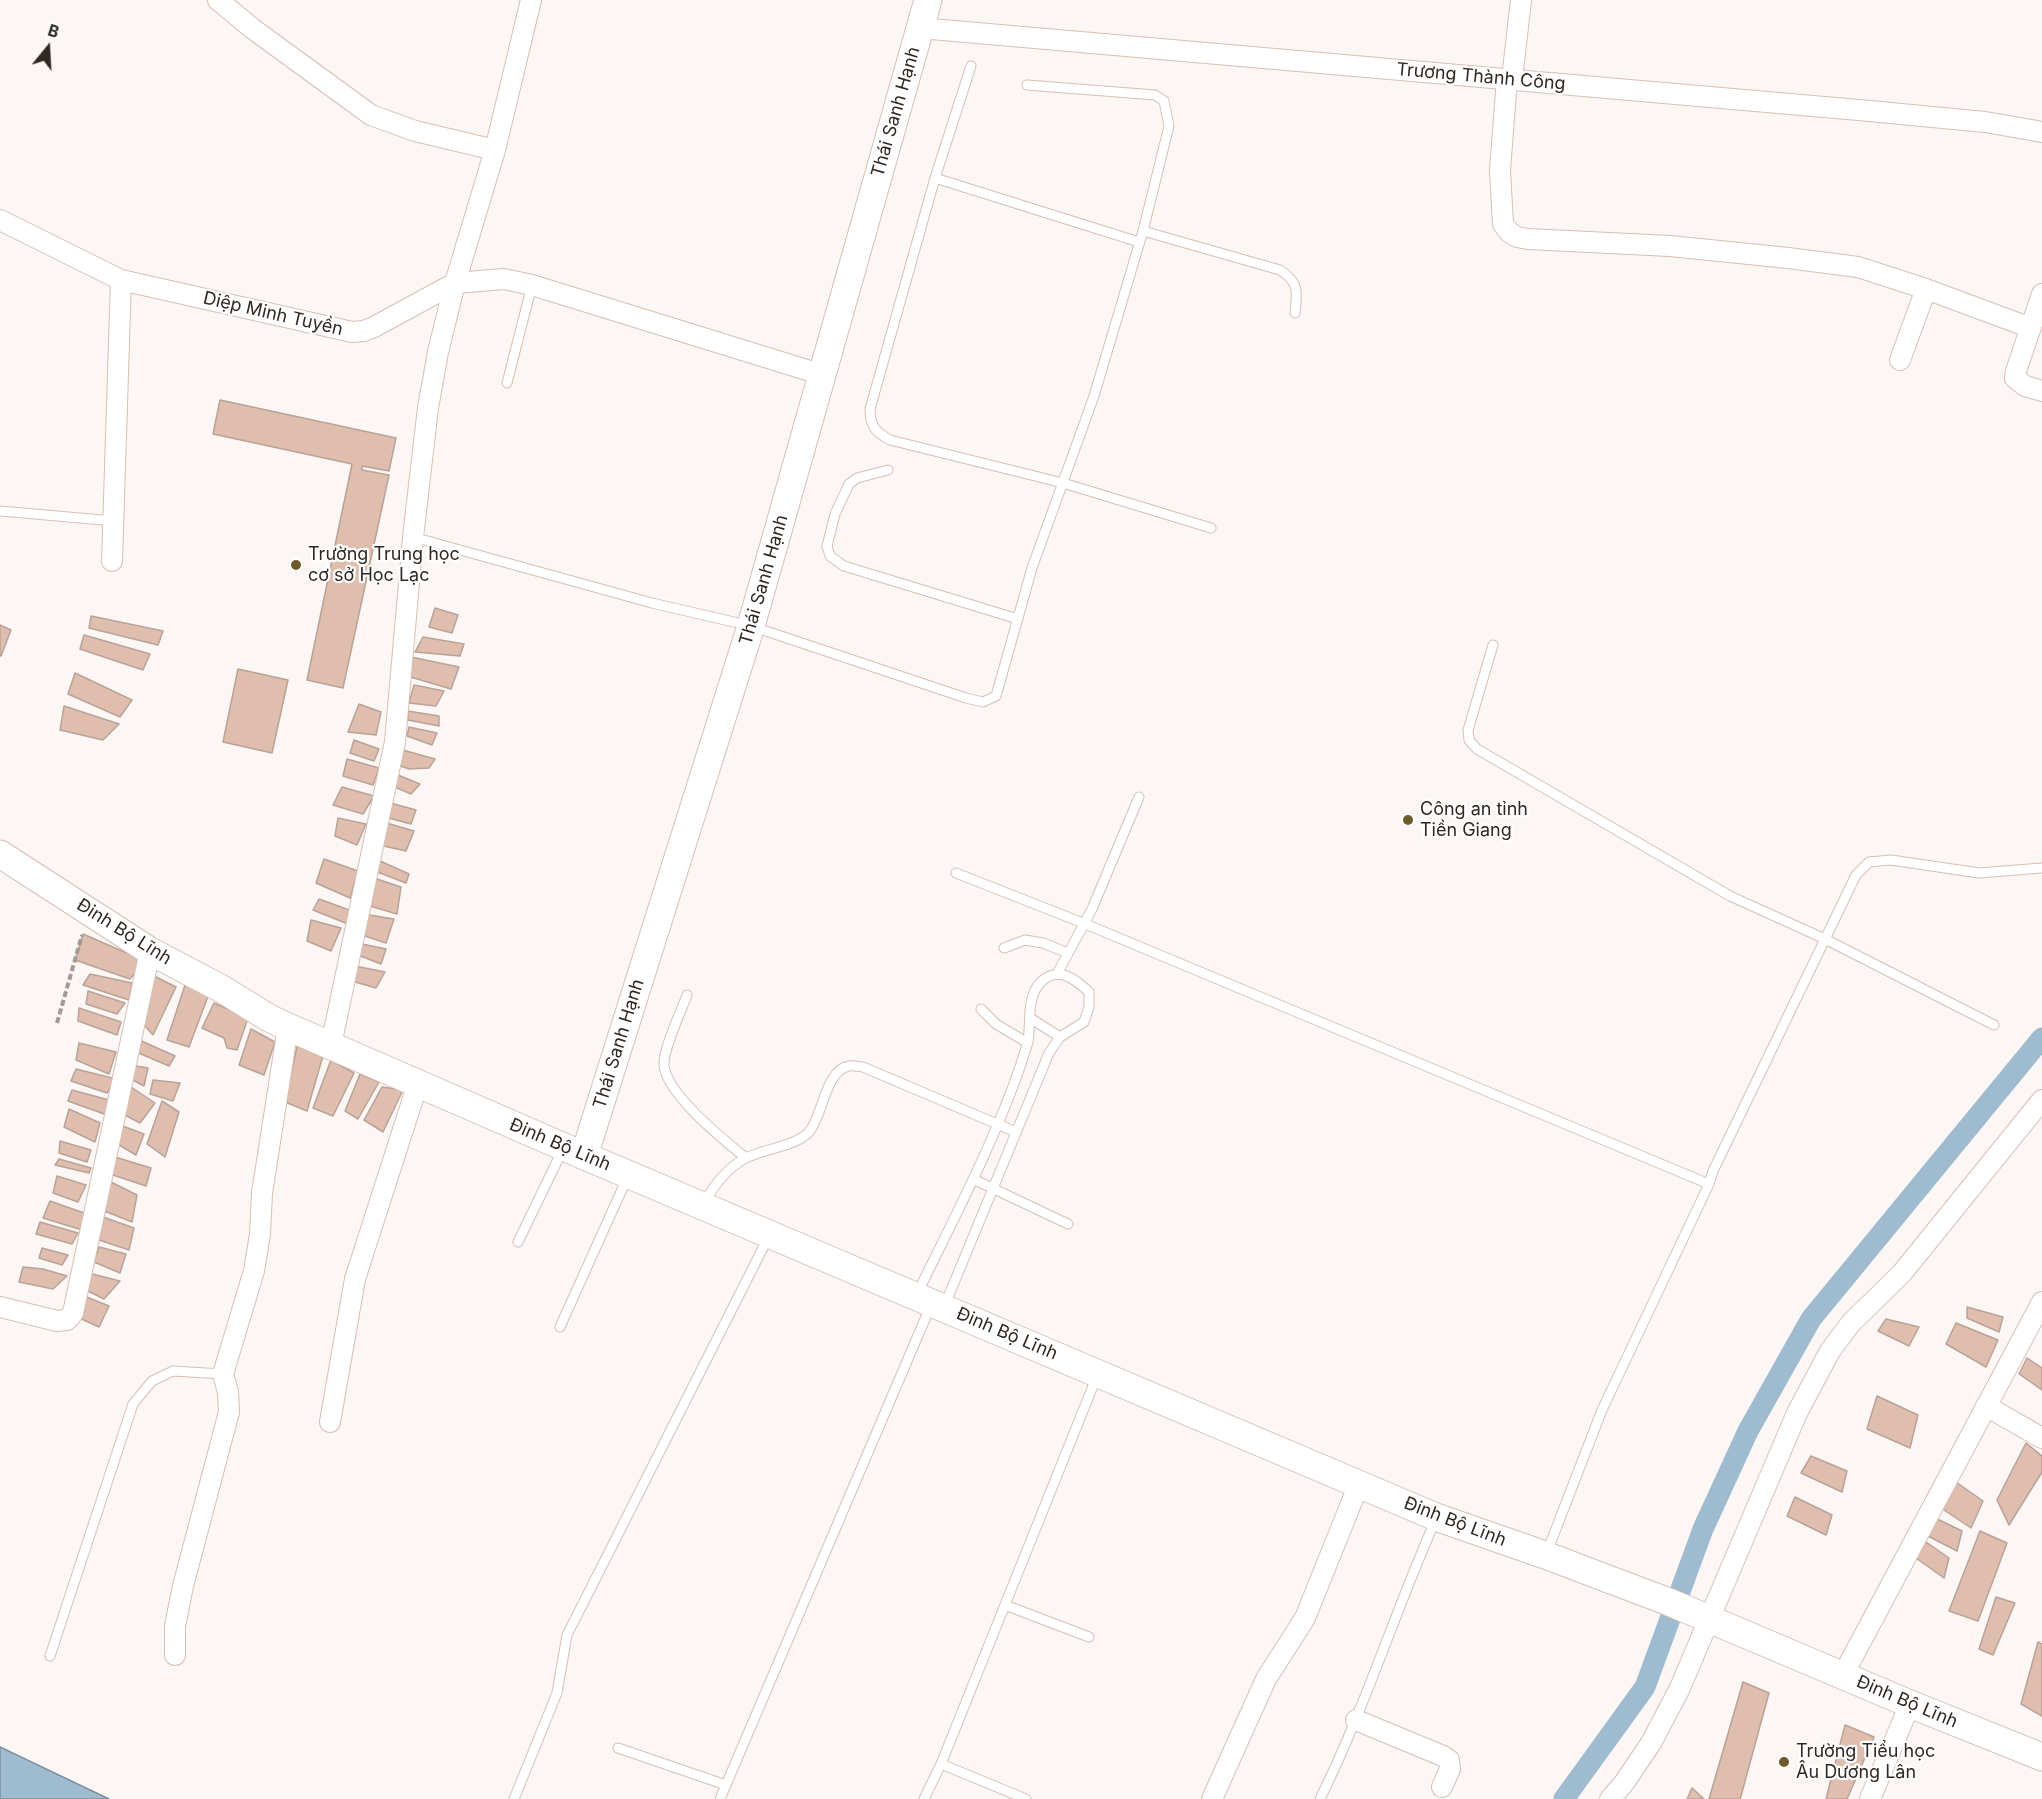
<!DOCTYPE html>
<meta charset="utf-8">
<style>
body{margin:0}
#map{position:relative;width:2042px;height:1799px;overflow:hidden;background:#fcf7f5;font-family:Inter,sans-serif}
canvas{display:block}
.north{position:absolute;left:18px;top:18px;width:60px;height:60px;-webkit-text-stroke:4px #fff;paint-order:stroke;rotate:18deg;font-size:16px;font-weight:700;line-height:24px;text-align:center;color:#312823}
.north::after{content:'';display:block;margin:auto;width:21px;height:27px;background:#312823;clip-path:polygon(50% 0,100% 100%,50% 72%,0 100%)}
</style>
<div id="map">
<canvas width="2042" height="1799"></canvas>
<div class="north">B</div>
</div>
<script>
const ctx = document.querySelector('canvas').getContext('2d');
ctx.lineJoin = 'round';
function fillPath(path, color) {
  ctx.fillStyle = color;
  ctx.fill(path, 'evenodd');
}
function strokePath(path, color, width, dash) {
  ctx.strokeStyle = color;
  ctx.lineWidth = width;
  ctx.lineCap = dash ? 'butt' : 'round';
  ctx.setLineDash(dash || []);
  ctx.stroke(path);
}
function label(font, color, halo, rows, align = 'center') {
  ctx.font = font + ' Inter,sans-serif';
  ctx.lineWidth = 4.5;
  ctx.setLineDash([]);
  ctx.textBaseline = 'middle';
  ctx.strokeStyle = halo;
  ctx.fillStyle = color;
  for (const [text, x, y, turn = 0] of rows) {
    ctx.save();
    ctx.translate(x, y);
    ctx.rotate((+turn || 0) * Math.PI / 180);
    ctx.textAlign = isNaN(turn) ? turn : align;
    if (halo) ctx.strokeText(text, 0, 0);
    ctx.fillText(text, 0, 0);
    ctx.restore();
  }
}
const water = new Path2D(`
 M 0,1747 L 109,1799 L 0,1799 Z`);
fillPath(water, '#9ebbd0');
strokePath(water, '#7d8f9c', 1.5);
strokePath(new Path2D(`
 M 1564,1799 L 1645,1687 L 1703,1529 L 1748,1431 L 1811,1319 L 2042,1038`), '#9ebbd0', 21);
const building = new Path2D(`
 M 220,400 L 396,438 L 389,471 L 362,466 L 362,470 L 389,475 L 343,688 L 307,680 L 352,464 L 213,434 Z
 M 435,608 L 458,615 L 452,633 L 429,627 Z
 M 91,616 L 163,631 L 158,645 L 89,628 Z
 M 0,625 L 11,630 L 1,656 L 0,656 Z
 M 84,635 L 150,654 L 143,670 L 80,649 Z
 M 423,637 L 464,644 L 460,656 L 415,652 Z
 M 411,657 L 459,667 L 451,689 L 407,676 Z
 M 238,669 L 288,680 L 272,753 L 223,742 Z
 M 75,673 L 132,700 L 120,717 L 68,694 Z
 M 414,685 L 444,691 L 436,706 L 409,703 Z
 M 359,704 L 381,712 L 376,735 L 348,732 Z
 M 64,706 L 119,724 L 103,740 L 60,730 Z
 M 408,711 L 439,716 L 439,726 L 408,720 Z
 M 409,727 L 437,733 L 432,745 L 407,736 Z
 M 354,740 L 379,749 L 374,761 L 350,753 Z
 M 399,749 L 435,759 L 429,768 L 409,769 L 395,764 Z
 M 347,759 L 379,768 L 373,785 L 343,776 Z
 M 393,773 L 420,784 L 411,794 L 390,785 Z
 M 342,787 L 374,796 L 363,814 L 333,805 Z
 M 387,802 L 416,810 L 411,824 L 385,817 Z
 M 338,818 L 366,824 L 357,845 L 335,836 Z
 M 383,822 L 414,831 L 406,851 L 379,845 Z
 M 324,859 L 358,871 L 350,898 L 316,883 Z
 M 378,860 L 409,874 L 406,883 L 375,871 Z
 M 371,877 L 401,887 L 397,914 L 363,904 Z
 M 319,899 L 349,910 L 348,924 L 313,910 Z
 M 363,914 L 394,919 L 386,943 L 359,934 Z
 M 311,920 L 341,928 L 331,951 L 307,941 Z
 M 83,934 L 145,961 L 130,979 L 75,960 Z
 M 362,944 L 386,949 L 381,964 L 358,955 Z
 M 355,966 L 385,972 L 376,988 L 352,981 Z
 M 90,974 L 132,983 L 129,1000 L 83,985 Z
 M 152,975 L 176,987 L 153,1035 L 139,1019 Z
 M 185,985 L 210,991 L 189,1047 L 167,1040 Z
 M 88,991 L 125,1003 L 117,1014 L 86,1004 Z
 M 214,1003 L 248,1018 L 237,1050 L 227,1048 L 224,1038 L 202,1028 Z
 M 79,1008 L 121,1022 L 117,1035 L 78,1021 Z
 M 251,1029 L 275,1042 L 264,1075 L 239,1065 Z
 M 137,1039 L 175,1056 L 169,1066 L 134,1051 Z
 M 79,1043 L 116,1052 L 109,1074 L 76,1060 Z
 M 297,1046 L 323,1056 L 307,1111 L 285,1102 Z
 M 331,1060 L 354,1073 L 333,1116 L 313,1108 Z
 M 130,1065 L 148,1068 L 144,1086 L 127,1077 Z
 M 76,1069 L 116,1079 L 107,1093 L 71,1081 Z
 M 360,1074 L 379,1082 L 358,1119 L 345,1111 Z
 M 153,1080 L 180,1083 L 173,1101 L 150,1094 Z
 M 128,1085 L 155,1103 L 140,1123 L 119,1112 Z
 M 382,1087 L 403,1090 L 383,1132 L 364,1120 Z
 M 72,1090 L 109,1100 L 107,1115 L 68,1101 Z
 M 162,1101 L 179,1112 L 165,1157 L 147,1144 Z
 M 69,1109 L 100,1123 L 95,1142 L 64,1127 Z
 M 117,1124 L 144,1134 L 136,1155 L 114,1142 Z
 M 60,1141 L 91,1150 L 87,1162 L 59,1153 Z
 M 115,1157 L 151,1168 L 146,1186 L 110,1174 Z
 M 59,1159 L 91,1168 L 89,1173 L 55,1165 Z
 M 57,1176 L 86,1185 L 78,1202 L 53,1193 Z
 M 105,1179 L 137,1195 L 132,1222 L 97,1208 Z
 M 50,1201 L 84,1213 L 82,1230 L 43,1218 Z
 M 103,1217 L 134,1228 L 129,1250 L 96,1239 Z
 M 40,1222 L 78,1233 L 72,1244 L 36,1234 Z
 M 99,1247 L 126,1254 L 120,1273 L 94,1262 Z
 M 42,1248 L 68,1255 L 62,1265 L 39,1258 Z
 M 23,1267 L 43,1269 L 67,1276 L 53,1289 L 19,1282 Z
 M 88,1273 L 120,1281 L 104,1299 L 82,1288 Z
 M 84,1296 L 109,1306 L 99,1327 L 75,1316 Z
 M 1967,1307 L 2003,1317 L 1999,1332 L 1967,1318 Z
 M 1886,1319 L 1919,1327 L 1909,1346 L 1878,1331 Z
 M 1956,1323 L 1998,1340 L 1986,1367 L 1946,1344 Z
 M 2027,1358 L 2042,1368 L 2042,1390 L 2019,1374 Z
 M 1877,1396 L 1918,1415 L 1910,1448 L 1867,1429 Z
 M 2026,1443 L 2042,1456 L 2042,1472 L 2009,1525 L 1997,1500 Z
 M 1811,1456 L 1847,1471 L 1842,1492 L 1801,1473 Z
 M 1956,1482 L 1983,1501 L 1971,1528 L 1938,1506 Z
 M 1795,1497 L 1832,1515 L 1826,1535 L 1787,1516 Z
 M 1933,1517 L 1962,1531 L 1957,1551 L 1926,1535 Z
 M 1980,1531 L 2007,1543 L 1978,1621 L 1949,1611 Z
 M 1926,1542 L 1949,1558 L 1944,1578 L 1916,1558 Z
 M 1996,1597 L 2015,1603 L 1993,1655 L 1979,1649 Z
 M 2038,1642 L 2042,1644 L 2042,1716 L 2021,1704 Z
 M 1743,1682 L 1769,1693 L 1741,1796 L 1740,1799 L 1709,1799 Z
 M 1845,1725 L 1874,1737 L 1847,1799 L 1826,1799 Z
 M 1692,1788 L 1704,1799 L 1687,1799 Z`);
fillPath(building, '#dfbeae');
strokePath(building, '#b9a297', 1.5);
const lane = new Path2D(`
 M 935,178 L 971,66
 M 1143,231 L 1280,270 C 1300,283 1297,292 1295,313
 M 1139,242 L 935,178 L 870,409 C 870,427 876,432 890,440 L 1063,483 L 1211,528
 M 507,383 L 532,285
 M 888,470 L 857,478 L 849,484 L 835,514 L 827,546 L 830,556 L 844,566 L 1018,619
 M 0,511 L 114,521
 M 413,537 L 652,603 L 751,626 L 966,698 L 983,702 L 996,696 L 1032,568 L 1094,396 L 1143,231 L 1169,126 L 1164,101 L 1155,95 L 1027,85
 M 1493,645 L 1468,730 L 1469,740 L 1477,749 L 1730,896 L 1825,939 L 1994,1025
 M 956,873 L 1083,923 L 1709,1184
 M 1004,948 L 1025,940 L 1043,943 L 1068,953
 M 1057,974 L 1092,909 L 1139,797
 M 687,995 C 681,1012 663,1049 664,1065 C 666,1094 724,1140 746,1158
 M 981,1009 L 996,1024 L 1028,1043
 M 1030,1018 L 1060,1037
 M 973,1179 L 1068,1224
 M 704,1203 C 714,1185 726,1169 744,1159 C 764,1148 793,1148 809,1132 C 823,1116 825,1070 849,1066 C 853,1065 859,1067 863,1067 L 1016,1132
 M 518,1242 L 563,1149
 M 917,1294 C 954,1218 994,1143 1021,1064 C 1023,1057 1026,1049 1028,1042 C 1031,1023 1026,995 1042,981 C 1059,966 1075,979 1089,992 L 1089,1007 L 1084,1022 L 1060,1037 L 1049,1053 L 944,1307
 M 560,1327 L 628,1176
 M 1547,1552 L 1602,1410 L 1709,1184 L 1713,1171 L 1856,875 L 1869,862 L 1891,860 L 1979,873 L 2042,868
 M 1005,1605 L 1089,1637
 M 50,1656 L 133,1404 L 152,1381 L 173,1371 L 223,1374
 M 618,1748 L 726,1785
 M 941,1764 L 1026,1799
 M 514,1799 L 557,1693 L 567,1635 L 769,1236
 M 720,1799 L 931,1305
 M 924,1799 L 941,1764 L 1097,1376
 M 1320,1799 C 1365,1708 1395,1611 1436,1519`);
const street = new Path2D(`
 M 218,0 L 253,29 L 371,115 L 415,131 L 495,150
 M 920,28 L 1870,111 L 1985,122 L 2042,132
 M 1507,79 L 1500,170 L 1503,224 L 1509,232 L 1517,237 L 1528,239 L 1670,246 L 1788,258 L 1858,267 L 1926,289 L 1900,360
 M 1512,79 L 1521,0
 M 0,220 L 121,280 L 352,332 L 364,331 L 374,327 L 455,283 L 504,279 L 532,285 L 823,375
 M 1926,289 L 2031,328
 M 2042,294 L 2016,371 L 2015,378 L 2025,386 L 2042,391
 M 112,561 L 121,280
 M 331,1045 L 395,742 L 413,537 L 428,408 L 438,352 L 455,283 L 495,150 L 531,0
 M 0,1307 L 57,1321 L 67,1320 L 73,1313 L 150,951
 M 1986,1406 L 2042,1438
 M 330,1422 L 355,1279 L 418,1083
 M 175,1655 L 175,1626 L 183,1586 L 229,1412 L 228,1392 L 223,1374 L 254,1271 L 260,1234 L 262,1193 L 288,1027
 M 1843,1675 L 2042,1302
 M 1356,1720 L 1443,1756 L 1449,1760 L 1450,1769 L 1442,1787
 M 1212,1799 L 1266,1679 L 1305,1618 L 1359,1484
 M 1610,1799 L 1624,1783 L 1651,1743 L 1679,1690 L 1797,1413 L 1830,1351 L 1851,1323 L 1902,1273 L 2042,1100
 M 1870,1799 L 1910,1704`);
const secondary = new Path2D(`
 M 0,854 L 150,951 L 222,989 L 269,1018 L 288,1027 L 580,1154 L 1436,1517 L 1545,1555 L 1669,1602 L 1910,1704 L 2042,1757
 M 584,1156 L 751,626 L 928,0`);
strokePath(lane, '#d7bfb3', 11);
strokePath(street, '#d7bfb3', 22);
strokePath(secondary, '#d7bfb3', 29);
strokePath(new Path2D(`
 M 57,1023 L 82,935`), '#a19b97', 4, [6, 3]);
strokePath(lane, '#fff', 9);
strokePath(street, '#fff', 20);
strokePath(secondary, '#fff', 27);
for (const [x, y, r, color] of [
 [296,565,6,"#705b2a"],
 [1408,820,6,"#705b2a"],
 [1784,1762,6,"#705b2a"]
]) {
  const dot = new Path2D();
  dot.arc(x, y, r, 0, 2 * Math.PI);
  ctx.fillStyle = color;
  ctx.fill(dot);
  strokePath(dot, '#fff', 2);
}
label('18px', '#312823', '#fff', [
 ["Trương Thành Công",1481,77,5],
 ["Thái Sanh Hạnh",896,112,-74],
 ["Diệp Minh Tuyền",273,314,13],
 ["Thái Sanh Hạnh",764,580,-74],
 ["Đinh Bộ Lĩnh",124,932,32],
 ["Thái Sanh Hạnh",619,1044,-73],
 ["Đinh Bộ Lĩnh",560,1145,23],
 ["Đinh Bộ Lĩnh",1007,1334,23],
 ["Đinh Bộ Lĩnh",1455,1522,21],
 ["Đinh Bộ Lĩnh",1907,1702,23]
]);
label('18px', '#312823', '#fff', [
 ["Trường Trung học",308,555],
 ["cơ sở Học Lạc",308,576],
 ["Công an tỉnh",1420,810],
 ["Tiền Giang",1420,831],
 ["Trường Tiểu học",1796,1752],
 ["Âu Dương Lân",1796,1773]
], 'left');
</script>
